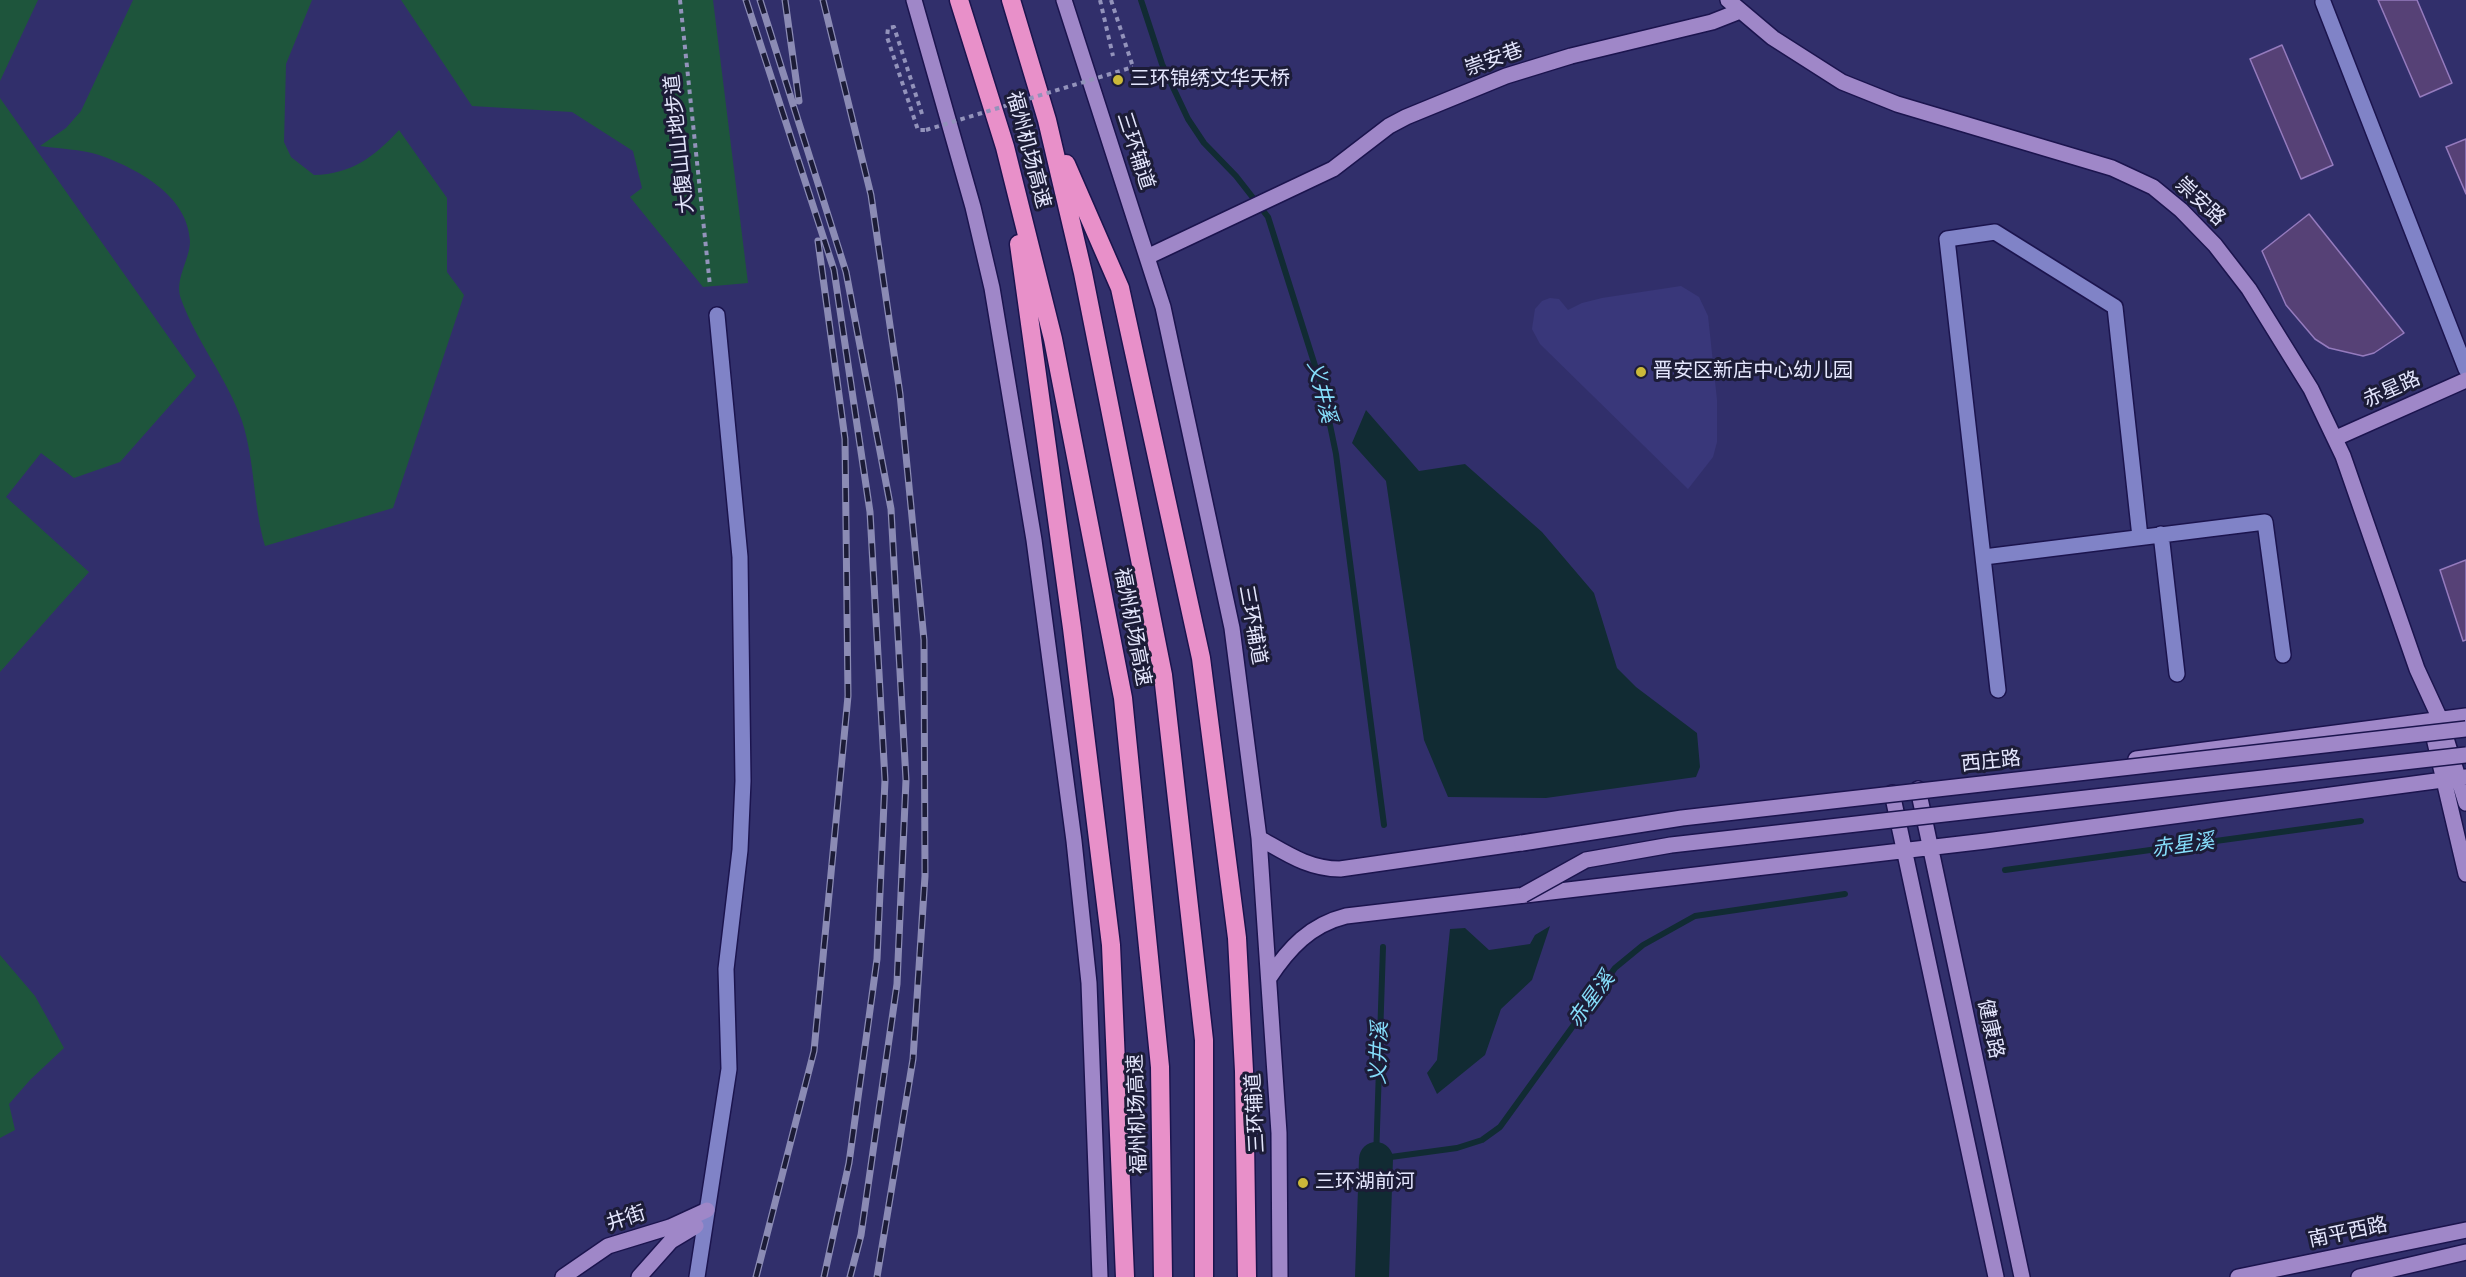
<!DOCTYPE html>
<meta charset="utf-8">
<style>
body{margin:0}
canvas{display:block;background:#312f6b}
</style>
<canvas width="2466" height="1277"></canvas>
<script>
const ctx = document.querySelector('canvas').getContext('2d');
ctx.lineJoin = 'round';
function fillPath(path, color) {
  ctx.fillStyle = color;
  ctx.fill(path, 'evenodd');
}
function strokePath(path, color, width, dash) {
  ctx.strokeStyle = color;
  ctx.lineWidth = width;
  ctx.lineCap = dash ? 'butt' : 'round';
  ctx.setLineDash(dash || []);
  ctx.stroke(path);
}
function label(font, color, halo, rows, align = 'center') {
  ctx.font = font + ' "Space Grotesk","Noto Sans SC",sans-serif';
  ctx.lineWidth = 6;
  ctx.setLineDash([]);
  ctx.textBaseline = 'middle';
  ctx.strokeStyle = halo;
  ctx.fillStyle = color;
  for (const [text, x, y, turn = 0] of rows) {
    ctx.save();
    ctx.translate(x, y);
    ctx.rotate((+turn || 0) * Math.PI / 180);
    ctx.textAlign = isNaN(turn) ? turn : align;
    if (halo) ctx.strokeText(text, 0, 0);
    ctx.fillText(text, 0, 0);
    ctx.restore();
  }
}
fillPath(new Path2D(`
 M 1681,286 L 1699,297 L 1708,316 L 1717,400 L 1717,442 L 1713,457 L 1688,489 L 1540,344 L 1532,329 L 1535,309 L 1542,301 L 1550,298 L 1559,299 L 1568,310 L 1582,303 L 1602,298 Z`), '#39377a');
fillPath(new Path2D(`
 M 0,0 L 38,0 L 0,81 Z
 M 133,0 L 312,0 L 286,64 L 284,142 L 291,157 L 314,175 C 352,174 374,157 399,130 L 447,198 L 447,272 L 464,295 L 393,508 L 265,546 C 253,505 255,461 242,421 C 227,378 196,341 181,299 C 174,279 190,260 190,241 C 188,195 136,168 99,155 C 81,149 59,149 40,146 L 66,128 L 81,111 Z
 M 401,0 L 713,0 L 748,283 L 703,287 L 630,197 L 642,188 L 633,151 L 572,112 L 472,106 Z
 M 0,98 L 196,376 L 120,462 L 74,478 L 41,453 L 6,497 L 89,572 L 0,672 Z
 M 0,955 L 35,996 L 64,1048 L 30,1080 L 9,1104 L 15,1130 L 0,1138 Z`), '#1e553c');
fillPath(new Path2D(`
 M 1366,410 L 1419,471 L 1465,464 L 1542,532 L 1594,593 L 1617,668 L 1636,687 L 1697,733 L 1700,767 L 1696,777 L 1546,798 L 1448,797 L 1424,740 L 1386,481 L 1352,443 Z
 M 1550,926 L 1532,980 L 1501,1009 L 1485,1055 L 1437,1094 L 1427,1073 L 1437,1060 L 1450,929 L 1465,928 L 1489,950 L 1530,944 L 1535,935 Z`), '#112b33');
strokePath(new Path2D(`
 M 1141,0 L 1162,64 L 1188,119 L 1204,143 L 1236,176 L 1268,217 L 1323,391 L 1336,454 L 1384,825
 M 2005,870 L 2361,821
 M 1383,947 L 1376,1159 L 1457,1148 L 1482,1140 L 1500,1127 L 1615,968 L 1643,945 L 1695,916 L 1845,894`), '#112b33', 6);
strokePath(new Path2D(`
 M 1372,1277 L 1376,1159`), '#112b33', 34);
const building = new Path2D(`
 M 2378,0 L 2417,0 L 2452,83 L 2420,97 Z
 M 2282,45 L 2333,165 L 2301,179 L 2250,59 Z
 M 2466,139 L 2466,194 L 2446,147 Z
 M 2309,214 L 2404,333 L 2374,353 L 2363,356 L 2329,348 L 2315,339 L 2286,305 L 2262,251 Z
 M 2466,560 L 2466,640 L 2463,641 L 2440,570 Z`);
fillPath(building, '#564176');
strokePath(building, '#957bbe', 1.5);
const street = new Path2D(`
 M 2323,2 L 2466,369
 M 2161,534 L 2177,674
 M 1984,557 L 2265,522 L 2283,655
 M 1998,690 L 1947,239 L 1995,232 L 2115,307 L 2140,537
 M 697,1277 L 729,1069 L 726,969 L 740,850 L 743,781 L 740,557 L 717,315`);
const secondary = new Path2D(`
 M 914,0 L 973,207 L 992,288 L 1034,540 L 1074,841 L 1089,983 L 1100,1277
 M 1064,0 L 1163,307 L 1232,628 L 1259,838 L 1279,1133 L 1280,1277
 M 1728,0 L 1773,38 L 1842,82 L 1897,104 L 2112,168 L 2153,187 L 2181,210 L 2215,245 L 2249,289 L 2311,389 L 2343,456 L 2417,669 L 2440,719 L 2466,803
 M 1147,257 L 1333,169 L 1389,126 L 1406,117 L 1506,76 L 1571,56 L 1712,22 L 1740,11
 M 2336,438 L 2466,380
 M 2430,721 L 2466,874
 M 2136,759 L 2466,716
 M 1918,789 L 2022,1277
 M 1892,793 L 1996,1277
 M 1259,838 C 1286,853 1308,869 1340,869 L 1535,841
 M 1269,978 C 1289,948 1310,925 1346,916 L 1986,841 L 2466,777
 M 563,1277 L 608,1246 L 670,1227 L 707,1210
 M 639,1277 L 671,1241 L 696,1226
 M 2238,1277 L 2466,1230
 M 2359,1277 L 2466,1252`);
const highway = new Path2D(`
 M 959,0 L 1005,147 L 1053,339 L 1123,698 L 1160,1067 L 1163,1277
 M 1011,0 L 1047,120 L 1083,273 L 1163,675 L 1204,1040 L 1204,1277
 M 1066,164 L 1120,288 L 1201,658 L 1237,938 L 1244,1071 L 1247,1277
 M 1019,244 L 1072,628 L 1111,945 L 1125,1277`);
strokePath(street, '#1b144e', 18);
strokePath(secondary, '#1b144e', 18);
strokePath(highway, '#1b144e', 21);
strokePath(new Path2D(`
 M 680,0 L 710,286
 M 1100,0 L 1113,56
 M 1111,0 L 1133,67
 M 922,114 L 894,27 L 888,28 L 887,37 L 918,130 L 926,130`), '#9393bb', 4, [4.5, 4.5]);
strokePath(street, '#8083c7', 15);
strokePath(secondary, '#9f87c8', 15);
strokePath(highway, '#e890c9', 18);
const rail = new Path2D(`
 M 746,0 L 834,270 L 870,512 L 885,780 L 877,959 L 849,1163 L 824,1277
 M 760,0 L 846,272 L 891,509 L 906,780 L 897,984 L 861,1235 L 850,1277
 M 785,0 L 799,101
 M 823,0 L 871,195 L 900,394 L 924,640 L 925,876 L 913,1059 L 877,1277
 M 756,1277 L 814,1051 L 848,696 L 845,439 L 818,241`);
strokePath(rail, '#8b8bb4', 7);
strokePath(rail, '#1c1c37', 4.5, [14]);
const secondaryBridge = new Path2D(`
 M 1522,843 L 1682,818 L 2466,729
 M 1523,895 L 1586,860 L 1671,845 L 2466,755`);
strokePath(secondaryBridge, '#1b144e', 18, []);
strokePath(new Path2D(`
 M 926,130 L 1133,67`), '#9393bb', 4, [4.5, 4.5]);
strokePath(secondaryBridge, '#9f87c8', 15);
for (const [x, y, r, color] of [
 [1118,80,6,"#cbb939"],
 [1641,372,6,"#cbb939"],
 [1303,1183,6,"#cbb939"]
]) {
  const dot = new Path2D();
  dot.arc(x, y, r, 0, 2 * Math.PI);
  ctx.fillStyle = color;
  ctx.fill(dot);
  strokePath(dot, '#1c1c37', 2);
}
label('20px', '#e4e6fd', '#1c1c37', [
 ["崇安巷",1494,60,-20],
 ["大腹山山地步道",680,144,-96],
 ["福州机场高速",1028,150,75],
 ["三环辅道",1135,151,72],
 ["崇安路",2200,202,43],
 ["赤星路",2392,390,-24],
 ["三环辅道",1252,625,80],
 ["福州机场高速",1132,627,79],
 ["西庄路",1991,762,-6],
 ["健康路",1990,1029,78],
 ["三环辅道",1256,1113,-93],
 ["福州机场高速",1138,1114,-92],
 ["井街",626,1219,-18],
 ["南平西路",2348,1233,-12]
]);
label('20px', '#e4e6fd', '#1c1c37', [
 ["三环锦绣文华天桥",1130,80],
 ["晋安区新店中心幼儿园",1653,372],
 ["三环湖前河",1315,1183]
], 'left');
label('italic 21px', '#85ddfa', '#1c1c37', [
 ["义井溪",1321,392,76],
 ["赤星溪",2183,846,-8],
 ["赤星溪",1592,1000,-54],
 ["义井溪",1380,1053,-88]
]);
</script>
